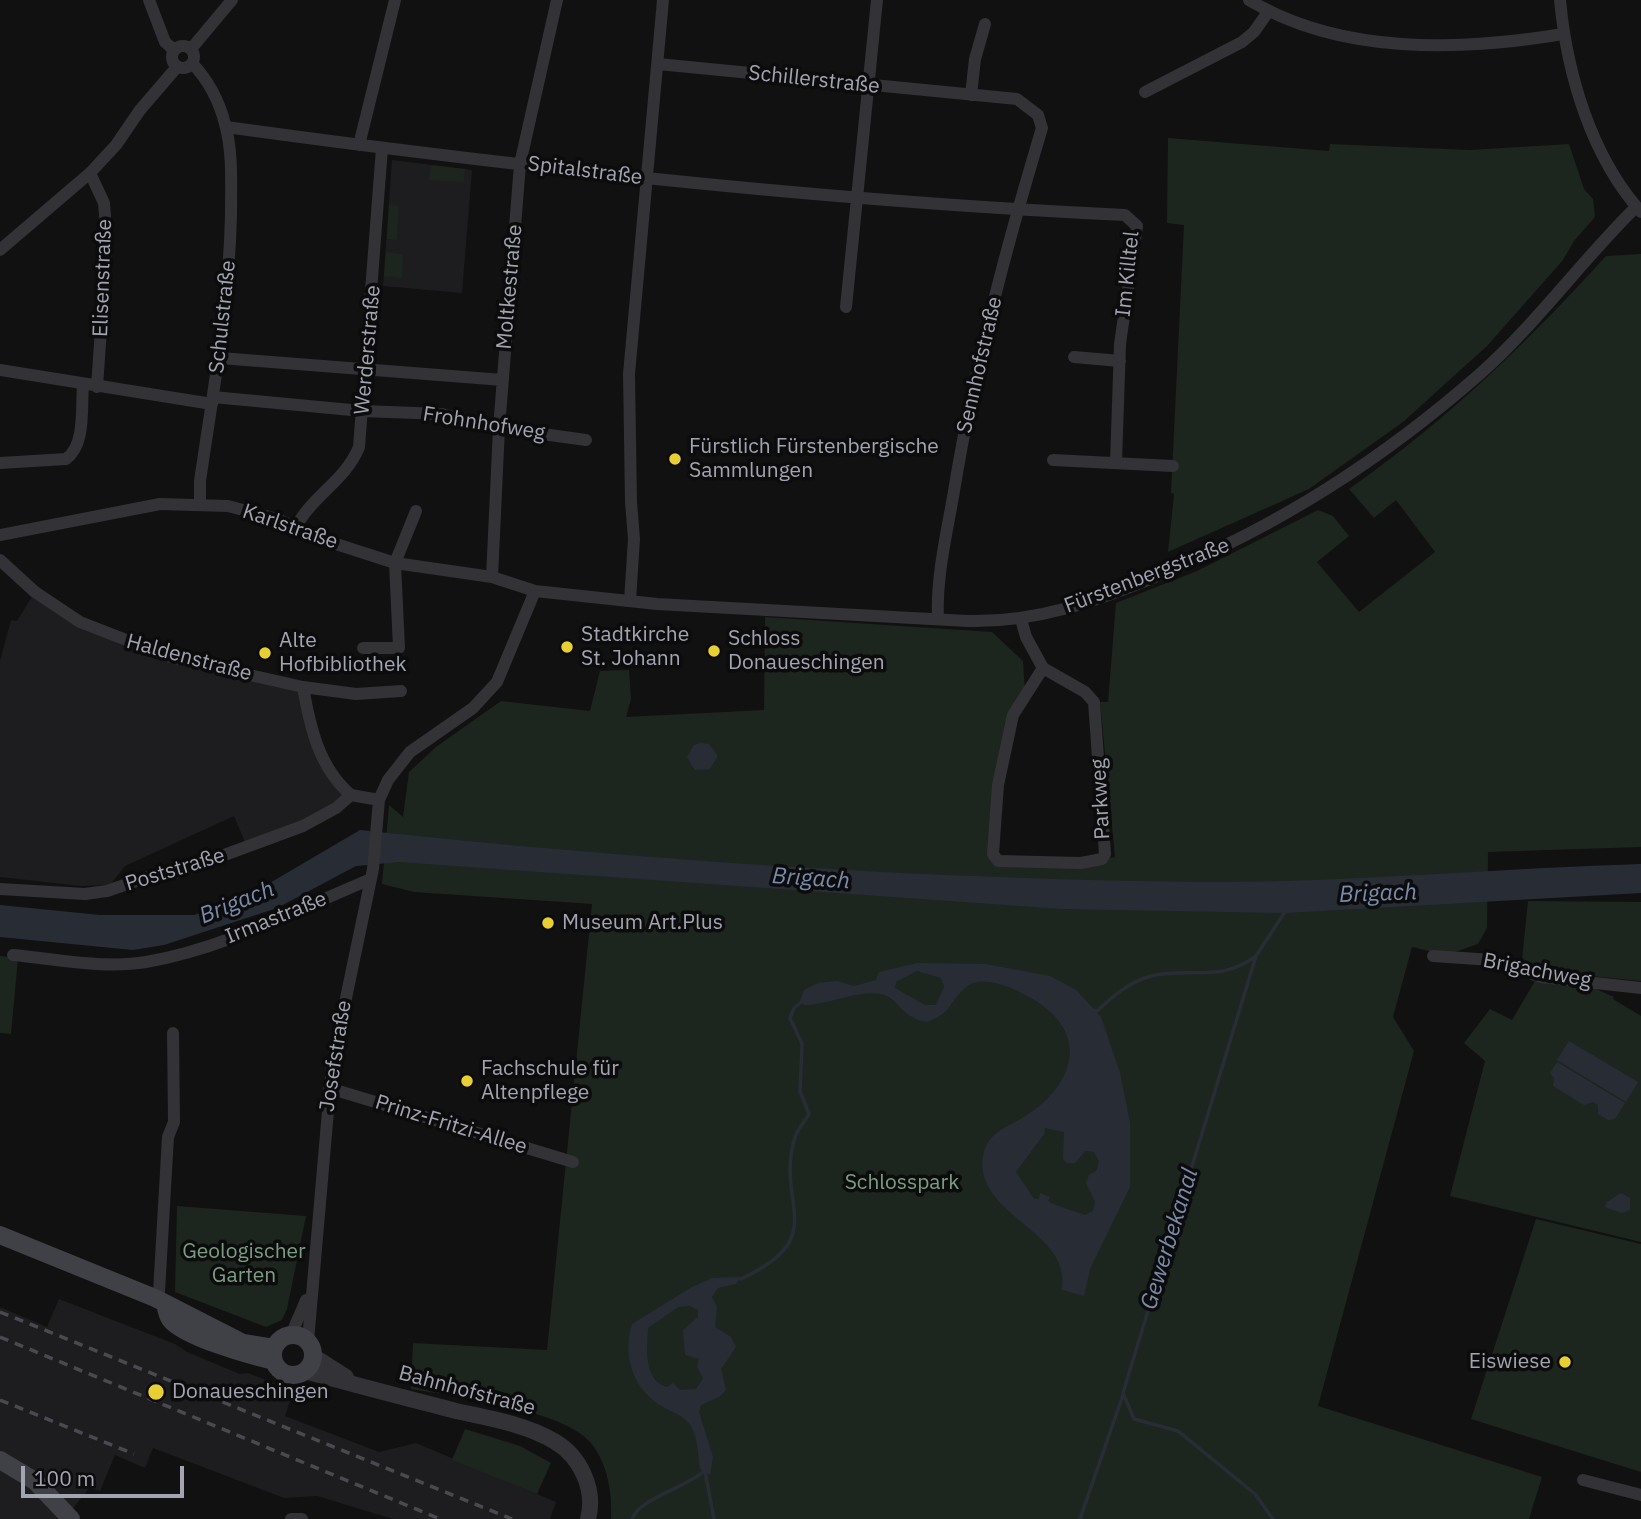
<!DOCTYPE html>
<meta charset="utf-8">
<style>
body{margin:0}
#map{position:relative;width:1641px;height:1519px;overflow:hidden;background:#111112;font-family:"IBM Plex Sans",sans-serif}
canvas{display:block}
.scale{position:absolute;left:21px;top:1466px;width:163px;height:32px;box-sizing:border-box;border:4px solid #a3a4b2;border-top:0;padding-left:9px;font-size:21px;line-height:24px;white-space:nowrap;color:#a3a4b2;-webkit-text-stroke:5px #0c0c0d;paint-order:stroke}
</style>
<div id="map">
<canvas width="1641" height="1519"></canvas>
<div class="scale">100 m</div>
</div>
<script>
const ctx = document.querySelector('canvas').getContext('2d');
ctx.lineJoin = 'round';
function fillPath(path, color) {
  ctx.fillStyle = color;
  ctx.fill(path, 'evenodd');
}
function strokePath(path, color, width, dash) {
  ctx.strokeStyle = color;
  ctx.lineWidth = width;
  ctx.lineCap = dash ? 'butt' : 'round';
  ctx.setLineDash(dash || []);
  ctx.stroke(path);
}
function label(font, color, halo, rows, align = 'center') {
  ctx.font = font + ' "IBM Plex Sans",sans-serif';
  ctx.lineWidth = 7;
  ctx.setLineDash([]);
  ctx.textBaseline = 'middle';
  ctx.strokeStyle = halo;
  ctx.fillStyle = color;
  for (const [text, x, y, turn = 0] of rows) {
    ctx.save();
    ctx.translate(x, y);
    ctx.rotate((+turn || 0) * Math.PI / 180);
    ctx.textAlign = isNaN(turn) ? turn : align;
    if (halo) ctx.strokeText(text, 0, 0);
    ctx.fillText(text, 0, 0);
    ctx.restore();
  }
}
fillPath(new Path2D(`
 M 392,160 L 472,170 L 462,293 L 383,286 Z
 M 35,592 L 127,642 L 303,687 L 309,721 L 347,792 L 315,817 L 245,842 L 234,816 L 125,866 L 110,885 L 81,886 L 0,877 L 0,661 L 11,620 L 17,621 Z
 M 59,1299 L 175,1344 L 187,1352 L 240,1374 L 248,1373 L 293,1391 L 285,1416 L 379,1452 L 416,1443 L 556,1502 L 550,1519 L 393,1519 L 317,1496 L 284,1498 L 153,1448 L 145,1468 L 115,1455 L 100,1491 L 89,1488 L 65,1519 L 0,1519 L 0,1307 L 47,1327 Z`), '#1d1d1f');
fillPath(new Path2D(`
 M 1168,138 L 1329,151 L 1330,144 L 1470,150 L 1569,144 L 1584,189 L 1593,199 L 1595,217 L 1574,241 L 1563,260 L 1487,346 L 1403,422 L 1309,489 L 1168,552 L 1174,494 L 1171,493 L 1184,225 L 1167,223 Z
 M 431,165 L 465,169 L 464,182 L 429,180 Z
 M 389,205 L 399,206 L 397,240 L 387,239 Z
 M 386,252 L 403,254 L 402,278 L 384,276 Z
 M 1641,254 L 1641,847 L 1488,852 L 1487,928 L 1478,944 L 1446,955 L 1412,947 L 1393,1017 L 1414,1051 L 1318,1406 L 1542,1477 L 1529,1519 L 611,1519 C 612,1493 608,1463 590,1442 C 561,1409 456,1397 411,1389 L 413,1343 L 547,1350 L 592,904 L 414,892 L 382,884 L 389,805 L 403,817 L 409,772 L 436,747 L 501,701 L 590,711 L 600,671 L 629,670 L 631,699 L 626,717 L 764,710 L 765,617 L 992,632 L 1023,661 L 1025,693 L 1013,715 L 993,854 L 1081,863 L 1115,857 L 1100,702 L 1108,702 L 1116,603 L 1197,571 L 1318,510 L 1333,516 L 1349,536 L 1317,562 L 1359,612 L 1435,552 L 1396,500 L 1374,518 L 1349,489 C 1445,422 1527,343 1606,256 Z
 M 1528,901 L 1641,902 L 1641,981 L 1521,969 Z
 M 0,956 L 18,958 L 11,1034 L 0,1033 Z
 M 1535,981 L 1596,989 L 1614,997 L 1613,999 L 1641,1016 L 1641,1242 L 1450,1196 L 1485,1061 L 1464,1043 L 1490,1009 L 1512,1020 Z
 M 177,1206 L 306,1216 L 287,1309 L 282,1320 L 266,1327 L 175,1292 Z
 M 1536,1219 L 1641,1244 L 1641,1472 L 1471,1419 Z
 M 465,1429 L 520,1446 L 551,1463 L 537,1494 L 452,1460 Z`), '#1d251f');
fillPath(new Path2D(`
 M 701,743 L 709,744 L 718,756 L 710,769 L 695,770 L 687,757 L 694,745 Z
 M 360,830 C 639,860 922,879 1203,882 C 1349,883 1495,868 1641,864 L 1641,893 L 1285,913 L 1063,909 L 399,862 L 356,866 L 277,908 L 164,945 L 133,950 L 0,937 L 0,905 L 100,915 L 194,915 L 246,897 Z
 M 917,963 L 985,964 L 1050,976 L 1076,990 L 1101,1017 L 1120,1073 L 1130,1122 L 1130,1187 L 1090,1269 L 1084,1296 L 1062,1290 C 1071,1235 993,1221 983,1172 C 981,1162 983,1149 989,1141 C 998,1129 1011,1125 1024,1117 C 1070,1089 1092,1039 1039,1003 C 1022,992 983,971 965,988 C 948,1003 952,1013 927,1022 C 900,1018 899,997 881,994 C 855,990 830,1005 804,1005 L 800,1001 L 804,990 L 818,983 L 837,981 L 854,986 L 876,980 L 879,972 ZM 917,971 L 941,978 L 944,987 L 936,1005 L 925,1005 L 895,988 L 896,982 ZM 1045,1128 L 1064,1132 L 1063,1159 L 1067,1163 L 1075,1163 L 1085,1151 L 1094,1152 L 1099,1161 L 1097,1170 L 1089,1175 L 1086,1183 L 1095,1202 L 1093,1211 L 1085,1215 C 1072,1210 1061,1208 1048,1201 L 1050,1197 L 1040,1193 L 1039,1199 L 1034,1199 L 1016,1172 L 1044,1134 Z
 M 1569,1041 L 1638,1082 L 1626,1102 L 1557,1060 Z
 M 1557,1062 L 1625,1103 L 1615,1119 L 1608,1120 L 1598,1114 L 1598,1105 L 1593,1102 L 1584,1105 L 1553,1086 L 1554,1078 L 1550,1073 Z
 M 1621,1193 L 1630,1198 L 1630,1210 L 1622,1213 L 1605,1207 L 1607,1202 Z
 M 741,1277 L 736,1284 L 718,1288 L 712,1297 L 717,1307 L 715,1327 L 731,1337 L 736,1347 L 721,1369 L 726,1390 L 719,1397 L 701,1405 L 699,1412 L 713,1457 L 710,1475 L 700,1469 C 698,1456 698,1437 691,1426 C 683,1415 676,1414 665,1408 C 633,1391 622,1356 632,1324 L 692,1287 L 712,1278 ZM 690,1306 L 698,1310 L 698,1317 L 683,1330 L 685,1355 L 699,1359 L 697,1367 L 703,1378 L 696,1389 L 680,1390 L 673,1383 L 667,1387 C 643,1381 647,1347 648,1328 L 678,1307 Z`), '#282d35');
strokePath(new Path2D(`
 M 1093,1010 L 1097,1011 C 1113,996 1129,982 1151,976 C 1191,967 1220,983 1256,956
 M 741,1279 C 833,1236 774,1204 795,1137 C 798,1129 805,1121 809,1114 L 800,1091 L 802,1044 L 790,1018 L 794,1008 L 804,1000
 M 704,1466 L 714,1519
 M 632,1519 C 640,1498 686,1488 704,1471
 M 1080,1519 L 1123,1395
 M 1273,1519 L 1255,1494 L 1178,1431 L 1134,1419 L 1123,1393 L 1256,956 L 1286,910`), '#282d35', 3.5);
strokePath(new Path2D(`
 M 149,0 L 165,42 L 174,50
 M 1249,0 C 1341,55 1460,51 1563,34
 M 1560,0 C 1567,74 1591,156 1641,212
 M172 57a11 11 0 1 1 22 0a11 11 0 1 1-22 0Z
 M 191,49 L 232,0
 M 192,63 C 209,81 219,100 225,124 C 233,152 231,186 231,215 C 229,305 213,392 200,481 L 200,505
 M 658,64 L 1017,99 L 1038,115 L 1042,128 C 1006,248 974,368 954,491 C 947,533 936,576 938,619
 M 1145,92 L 1242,42 L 1254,32 L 1268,12
 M 971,95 L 975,59 L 985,24
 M 226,127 C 524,168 824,201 1125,215 L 1137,226 L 1120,344 L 1116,463
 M 359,145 L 395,0
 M 90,173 L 104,203 L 107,242 L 97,387
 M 0,250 L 90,173 L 116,145 L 140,110 L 177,67
 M 846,307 L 877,0
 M 1074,357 L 1120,361
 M 220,358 L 503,380
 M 0,370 L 212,404
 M 213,397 L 362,411 L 442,414 L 499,428 L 586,440
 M 1053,460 L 1173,466
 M 0,463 L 66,459 C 86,445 81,407 83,385
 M 296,527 C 312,496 346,480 359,447 L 382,148
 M 0,535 L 160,504 L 228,506 L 277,519 L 333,543 L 395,563 L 492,577 L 535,591 L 657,604 L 967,621 C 1035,623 1098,601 1160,575 C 1280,525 1383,459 1481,373 C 1537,323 1582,260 1636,207
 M 0,560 L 35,592 L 80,622 L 170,657 L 303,687 L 356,694 L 401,691
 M 492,577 L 499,428 L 520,164 L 557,0
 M 630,601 L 634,539 L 631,502 L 629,374 L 663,0
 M 1021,619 L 1026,637 L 1043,668 L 1013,715 L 998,785 L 993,854 L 998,861 L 1081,863 L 1102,859 L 1105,854 L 1094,702 L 1085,692 L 1043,668
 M 363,648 L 399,648 L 395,563 L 416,511
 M 303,687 C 310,727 319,768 351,795
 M 0,889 L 85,894 L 107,891 L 148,877 L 170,875 L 303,826 L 336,808 L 351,795 L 379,800
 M 13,955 C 56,959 104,969 146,962 C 224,949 298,909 371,879
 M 1433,956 L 1492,960 L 1541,977 L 1641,988
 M 329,1088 L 573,1162
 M 155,1298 L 159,1292 L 168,1137 L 174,1122 L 173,1033
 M 291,1335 L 306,1300
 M 308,1341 L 332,1065 L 373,869 L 379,800 L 388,780 L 410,752 L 473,708 L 497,682 L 535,591
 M 1583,1480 L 1641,1495
 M 291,1519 L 302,1519`), '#323237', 12);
strokePath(new Path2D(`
 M 313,1356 L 346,1377
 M 305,1371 C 355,1385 406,1398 456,1411 C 488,1418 525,1424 554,1441 C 580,1456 596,1489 588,1519`), '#323237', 16);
strokePath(new Path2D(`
 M 0,1235 L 155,1298 L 243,1343 L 274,1348
 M 165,1303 C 166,1308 167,1315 170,1319 C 183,1337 252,1356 274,1361
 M273 1355a20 20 0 1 1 40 0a20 20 0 1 1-40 0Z
 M 0,1460 L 35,1481 L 71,1519`), '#404147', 18);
strokePath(new Path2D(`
 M 0,1312 L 512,1519
 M 0,1337 L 440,1519
 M 0,1400 L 134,1454`), '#494950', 3.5, [9, 7]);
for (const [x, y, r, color] of [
 [675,459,7,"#e7cf34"],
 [567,647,7,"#e7cf34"],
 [714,651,7,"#e7cf34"],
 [265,653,7,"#e7cf34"],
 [548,923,7,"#e7cf34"],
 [467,1081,7,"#e7cf34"],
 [1565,1362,7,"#e7cf34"],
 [156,1392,9,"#e7cf34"]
]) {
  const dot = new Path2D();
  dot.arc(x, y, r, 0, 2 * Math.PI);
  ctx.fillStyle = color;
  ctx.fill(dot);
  strokePath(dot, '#0c0c0d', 2.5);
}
label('21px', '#a3a4b2', '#0c0c0d', [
 ["Schillerstraße",814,80,6],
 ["Spitalstraße",585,171,7],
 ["Im Killtel",1128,274,-84],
 ["Elisenstraße",103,278,-88],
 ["Moltkestraße",510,287,-85],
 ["Schulstraße",223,317,-84],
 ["Werderstraße",368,350,-85],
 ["Sennhofstraße",980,365,-77],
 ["Frohnhofweg",484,424,9],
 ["Karlstraße",290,527,19],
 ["Fürstenbergstraße",1147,576,-21],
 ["Haldenstraße",189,658,15],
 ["Parkweg",1101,799,-93],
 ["Poststraße",175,870,-17],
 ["Irmastraße",276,918,-22],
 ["Brigachweg",1537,971,11],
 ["Josefstraße",336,1056,-81],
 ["Prinz-Fritzi-Allee",451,1125,17],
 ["Bahnhofstraße",467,1391,15]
]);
label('21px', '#a3a4b2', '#0c0c0d', [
 ["Fürstlich Fürstenbergische",689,447],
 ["Sammlungen",689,471],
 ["Stadtkirche",581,635],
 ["St. Johann",581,659],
 ["Schloss",728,639],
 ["Donaueschingen",728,663],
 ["Alte",279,641],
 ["Hofbibliothek",279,665],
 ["Museum Art.Plus",562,923],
 ["Fachschule für",481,1069],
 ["Altenpflege",481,1093],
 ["Eiswiese",1551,1362,"right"],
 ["Donaueschingen",172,1392]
], 'left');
label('21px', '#7b9d83', '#0c0c0d', [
 ["Schlosspark",902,1183],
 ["Geologischer",244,1252],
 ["Garten",244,1276]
]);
label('italic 23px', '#7b8bac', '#0c0c0d', [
 ["Brigach",811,879,4],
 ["Brigach",1378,894,-2],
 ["Brigach",237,903,-22],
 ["Gewerbekanal",1170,1239,-73]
]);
</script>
